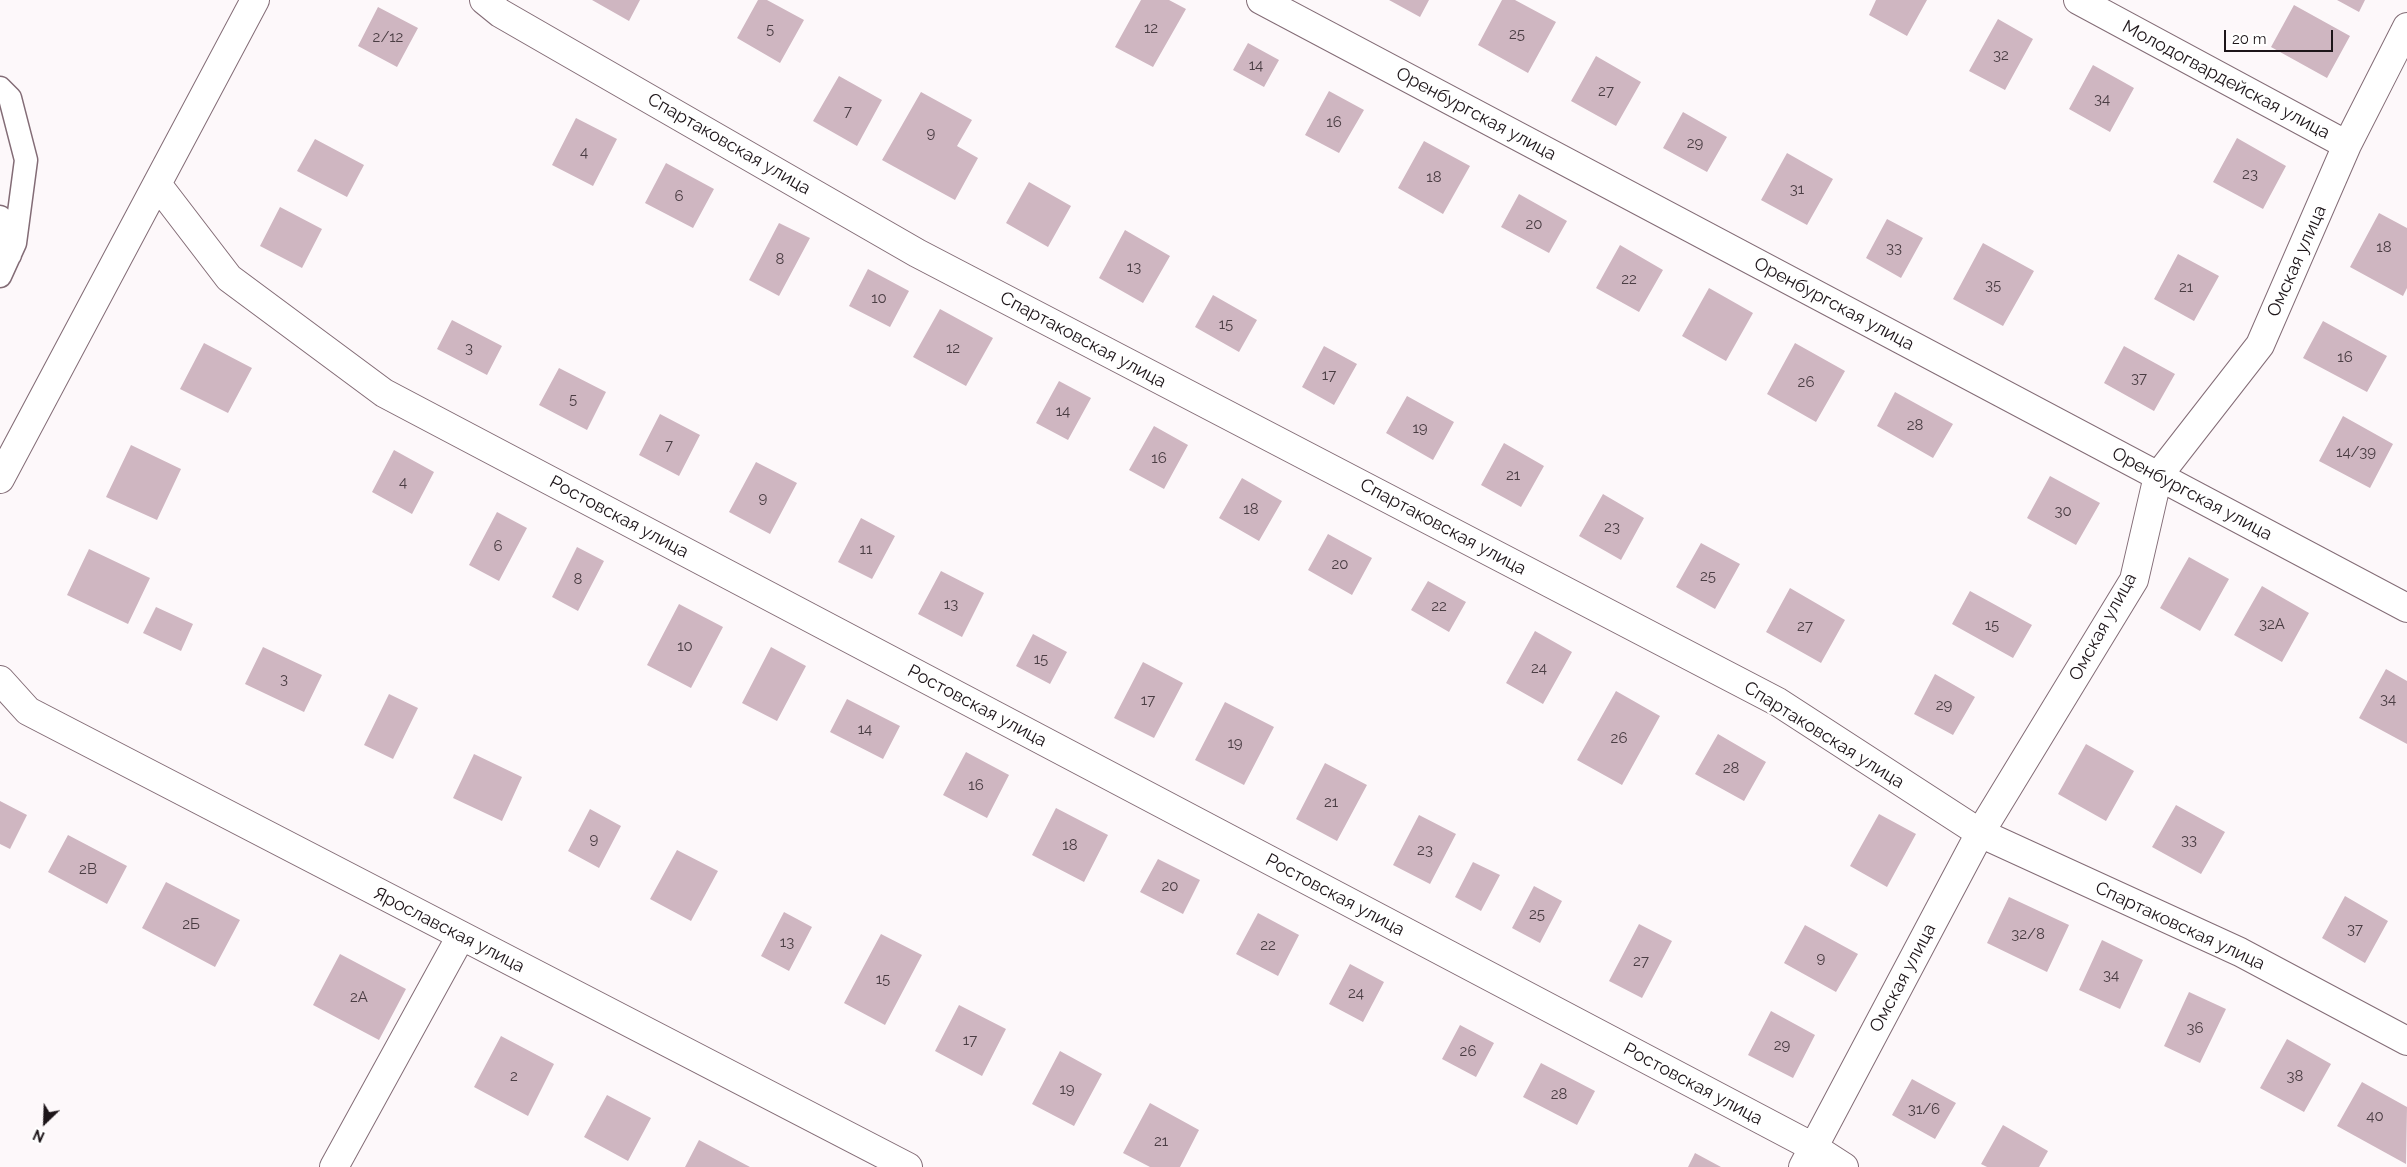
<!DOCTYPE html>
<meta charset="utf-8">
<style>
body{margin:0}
#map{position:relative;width:2407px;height:1167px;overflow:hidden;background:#fdf8fa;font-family:Raleway,sans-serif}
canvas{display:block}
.north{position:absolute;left:20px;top:1097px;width:50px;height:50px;-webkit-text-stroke:4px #fff;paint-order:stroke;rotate:204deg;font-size:14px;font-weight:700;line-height:20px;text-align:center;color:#1d1519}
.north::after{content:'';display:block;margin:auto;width:18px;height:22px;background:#1d1519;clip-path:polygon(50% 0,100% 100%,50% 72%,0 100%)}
.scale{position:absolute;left:2224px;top:30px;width:109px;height:22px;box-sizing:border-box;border:2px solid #1d1519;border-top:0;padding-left:6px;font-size:15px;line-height:18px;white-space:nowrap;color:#1d1519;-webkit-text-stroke:4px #fff;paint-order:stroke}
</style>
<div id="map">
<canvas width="2407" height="1167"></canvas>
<div class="north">N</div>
<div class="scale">20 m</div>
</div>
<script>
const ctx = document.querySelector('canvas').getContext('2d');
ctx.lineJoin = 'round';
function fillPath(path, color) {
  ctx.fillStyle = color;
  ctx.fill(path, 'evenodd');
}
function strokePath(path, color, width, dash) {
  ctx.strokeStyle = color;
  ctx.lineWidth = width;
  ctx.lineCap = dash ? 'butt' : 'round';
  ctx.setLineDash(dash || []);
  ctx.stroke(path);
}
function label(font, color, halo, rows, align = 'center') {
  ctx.font = font + ' Raleway,sans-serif';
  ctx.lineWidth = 4.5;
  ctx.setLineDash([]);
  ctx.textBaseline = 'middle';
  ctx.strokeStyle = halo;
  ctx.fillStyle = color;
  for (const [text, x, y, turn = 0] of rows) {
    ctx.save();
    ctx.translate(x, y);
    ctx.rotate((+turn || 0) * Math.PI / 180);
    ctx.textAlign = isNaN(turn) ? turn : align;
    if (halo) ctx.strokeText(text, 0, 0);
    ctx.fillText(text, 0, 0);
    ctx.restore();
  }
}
fillPath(new Path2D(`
 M 592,0 L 640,0 L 629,21 Z
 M 758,0 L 767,0 L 804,20 L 780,63 L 737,38 Z
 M 1141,0 L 1169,0 L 1186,9 L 1153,67 L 1115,47 Z
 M 1389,0 L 1429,0 L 1420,17 Z
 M 1502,0 L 1515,0 L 1556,22 L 1528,73 L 1478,45 Z
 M 1876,0 L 1927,0 L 1907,36 L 1869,15 Z
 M 2337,0 L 2365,0 L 2359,12 Z
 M 2294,5 L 2350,36 L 2327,78 L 2271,47 Z
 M 378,7 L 418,28 L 397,67 L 358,46 Z
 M 1998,19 L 2033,39 L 2005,90 L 1969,71 Z
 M 1248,43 L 1279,60 L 1264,87 L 1233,70 Z
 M 1596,56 L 1641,82 L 1616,126 L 1571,101 Z
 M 2093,65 L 2134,88 L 2110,132 L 2069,109 Z
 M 839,76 L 882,100 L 857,146 L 813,121 Z
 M 1329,91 L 1364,110 L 1339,153 L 1305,135 Z
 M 921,92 L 972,120 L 957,146 L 978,158 L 955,200 L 882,160 Z
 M 1683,112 L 1727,137 L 1707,172 L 1663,148 Z
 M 576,118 L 617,139 L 593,186 L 552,165 Z
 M 2237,138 L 2286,166 L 2263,209 L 2213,182 Z
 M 315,139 L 364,165 L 347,197 L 297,171 Z
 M 1424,141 L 1470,166 L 1443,214 L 1398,188 Z
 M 1787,153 L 1833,179 L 1807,225 L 1761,200 Z
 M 666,163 L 714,189 L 693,228 L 645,203 Z
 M 1029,182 L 1071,206 L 1048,247 L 1006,223 Z
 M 1519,194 L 1567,221 L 1549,253 L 1501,227 Z
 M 280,207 L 322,229 L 302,268 L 260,246 Z
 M 2379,213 L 2407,228 L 2407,288 L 2403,296 L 2350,267 Z
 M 1887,219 L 1923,238 L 1901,278 L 1866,258 Z
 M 779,223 L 810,238 L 779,296 L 749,280 Z
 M 1125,230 L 1170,256 L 1143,303 L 1099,278 Z
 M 1983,243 L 2034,271 L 2003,326 L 1953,299 Z
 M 1620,245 L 1663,270 L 1639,312 L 1596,288 Z
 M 2178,254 L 2219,276 L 2194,321 L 2154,299 Z
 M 868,269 L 909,291 L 890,327 L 849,306 Z
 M 1709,288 L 1753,313 L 1726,361 L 1682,336 Z
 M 1213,295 L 1257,320 L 1239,352 L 1195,327 Z
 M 940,309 L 993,338 L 966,386 L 913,357 Z
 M 452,320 L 502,346 L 487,375 L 437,349 Z
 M 2323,321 L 2387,356 L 2367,392 L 2303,358 Z
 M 204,343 L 252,368 L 228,413 L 180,389 Z
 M 1795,343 L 1845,371 L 1816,422 L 1767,394 Z
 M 1324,346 L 1357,364 L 1334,405 L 1302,387 Z
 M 2124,346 L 2175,374 L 2154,411 L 2104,383 Z
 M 559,368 L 606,392 L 587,430 L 539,405 Z
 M 1059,381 L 1091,398 L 1068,440 L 1036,423 Z
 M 1895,392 L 1953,424 L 1933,458 L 1877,426 Z
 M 1407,396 L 1454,422 L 1433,460 L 1386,433 Z
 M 660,414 L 700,435 L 679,476 L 639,455 Z
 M 2343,416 L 2393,444 L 2370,488 L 2319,461 Z
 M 1154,426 L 1188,445 L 1164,489 L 1129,470 Z
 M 1504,443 L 1544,466 L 1521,507 L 1481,485 Z
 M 131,445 L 181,469 L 157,520 L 106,497 Z
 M 394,450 L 434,472 L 412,514 L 372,492 Z
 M 756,462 L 797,483 L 770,534 L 729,512 Z
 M 2050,476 L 2100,503 L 2076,545 L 2027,518 Z
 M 1242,478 L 1282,501 L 1259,541 L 1219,518 Z
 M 1603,494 L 1644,518 L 1621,560 L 1579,536 Z
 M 497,512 L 527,528 L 499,581 L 469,565 Z
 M 861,518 L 895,536 L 872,579 L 838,562 Z
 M 1328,534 L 1372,558 L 1352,595 L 1308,570 Z
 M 1701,543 L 1740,564 L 1715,609 L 1676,587 Z
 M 577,547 L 604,561 L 578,611 L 552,597 Z
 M 89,549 L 150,578 L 128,624 L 67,595 Z
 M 2189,557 L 2229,579 L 2200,631 L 2160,608 Z
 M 941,571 L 984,593 L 962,637 L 918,614 Z
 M 1428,581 L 1466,602 L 1449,632 L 1411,610 Z
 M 2262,586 L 2309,613 L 2282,662 L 2234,635 Z
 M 1790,588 L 1845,620 L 1821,663 L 1766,632 Z
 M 1970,591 L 2032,625 L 2013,658 L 1952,624 Z
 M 679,604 L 723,627 L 691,688 L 647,665 Z
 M 156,607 L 193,624 L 181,651 L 143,633 Z
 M 1535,631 L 1572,652 L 1543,704 L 1506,683 Z
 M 1033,634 L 1067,652 L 1050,684 L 1016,666 Z
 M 263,647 L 322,675 L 304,712 L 245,684 Z
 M 771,647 L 806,666 L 777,721 L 742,703 Z
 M 1143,662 L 1183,683 L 1154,738 L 1114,718 Z
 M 2386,669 L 2407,681 L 2407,744 L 2359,718 Z
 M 1935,674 L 1975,697 L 1953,735 L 1914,714 Z
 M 1616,691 L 1660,716 L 1622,785 L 1577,760 Z
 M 389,694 L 418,708 L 393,759 L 364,745 Z
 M 847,699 L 900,726 L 883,759 L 830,732 Z
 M 1225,702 L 1274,727 L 1244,785 L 1195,760 Z
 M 1718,734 L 1766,762 L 1744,801 L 1695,774 Z
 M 2086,744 L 2134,771 L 2106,821 L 2058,794 Z
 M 966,752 L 1009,775 L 987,818 L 943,795 Z
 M 474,754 L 522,777 L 502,821 L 453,798 Z
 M 1325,763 L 1367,785 L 1337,841 L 1296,819 Z
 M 0,801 L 27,815 L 10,849 L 0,844 Z
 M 2176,805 L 2225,832 L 2201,874 L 2152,847 Z
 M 1056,808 L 1108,835 L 1084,882 L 1032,855 Z
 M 590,809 L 621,826 L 599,868 L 568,851 Z
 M 1879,814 L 1916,834 L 1887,887 L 1850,866 Z
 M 1419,815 L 1456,834 L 1430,884 L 1393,865 Z
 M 68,835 L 127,866 L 107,904 L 48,872 Z
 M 677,850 L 718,871 L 691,921 L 650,899 Z
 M 1158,859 L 1200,880 L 1183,914 L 1140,892 Z
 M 1473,862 L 1500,875 L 1481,911 L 1455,897 Z
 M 166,882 L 240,920 L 215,967 L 142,928 Z
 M 1534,886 L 1562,901 L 1540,943 L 1512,928 Z
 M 2345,896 L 2388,921 L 2365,963 L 2322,938 Z
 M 2009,897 L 2069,925 L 2047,972 L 1987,943 Z
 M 784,912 L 812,927 L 789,971 L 761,956 Z
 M 1258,913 L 1299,935 L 1278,976 L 1236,954 Z
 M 1639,924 L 1672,941 L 1642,998 L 1609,981 Z
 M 1805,925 L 1858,954 L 1836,992 L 1784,963 Z
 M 881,934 L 922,955 L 885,1025 L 844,1003 Z
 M 2102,940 L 2143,960 L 2120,1009 L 2079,990 Z
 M 340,954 L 406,989 L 379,1040 L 313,1005 Z
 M 1350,964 L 1384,982 L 1363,1022 L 1329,1004 Z
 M 2189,992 L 2226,1009 L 2200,1063 L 2164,1046 Z
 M 959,1005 L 1006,1029 L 982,1076 L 935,1051 Z
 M 1771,1011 L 1815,1035 L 1793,1078 L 1748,1055 Z
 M 1460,1025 L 1494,1043 L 1476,1077 L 1442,1059 Z
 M 501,1036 L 554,1064 L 528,1116 L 474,1087 Z
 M 2287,1039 L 2331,1064 L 2304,1112 L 2260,1088 Z
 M 1060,1051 L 1102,1074 L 1074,1126 L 1032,1104 Z
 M 1541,1063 L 1595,1091 L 1577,1125 L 1523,1097 Z
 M 1912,1079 L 1956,1103 L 1935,1139 L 1892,1115 Z
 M 2362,1082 L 2407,1107 L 2406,1164 L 2337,1126 Z
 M 607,1095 L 651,1118 L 628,1161 L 584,1137 Z
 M 1150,1103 L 1199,1130 L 1180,1167 L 1150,1167 L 1123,1153 Z
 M 2003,1125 L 2048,1151 L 2039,1167 L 1987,1167 L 1981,1164 Z
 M 699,1140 L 750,1167 L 685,1167 Z
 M 1695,1153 L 1721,1167 L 1688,1167 Z`), '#cfb6c1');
const service = new Path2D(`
 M 0,88 L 10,98 L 26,160 L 15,243 L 0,276
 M 0,217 L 10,255`);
const minor = new Path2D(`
 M 484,0 L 500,13 L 917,253 L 1778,702 L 1980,833 L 2240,952 L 2407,1041
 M 1261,0 L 2407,608
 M 2078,0 L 2347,145
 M 157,184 L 229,278 L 384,393 L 1813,1147 L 1844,1167
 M 0,479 L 255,0
 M 0,680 L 28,711 L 908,1167
 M 334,1167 L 461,936
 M 1803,1167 L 1980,833 L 2134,580 L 2158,476 L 2260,345 L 2347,145 L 2407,27`);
strokePath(service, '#836c76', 25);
strokePath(minor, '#836c76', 30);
strokePath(service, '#fff', 22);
strokePath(minor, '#fff', 28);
label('15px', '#4a3d43', null, [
 ["12",1151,28],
 ["5",770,29],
 ["25",1517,34],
 ["2/12",388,37],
 ["32",2001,55],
 ["14",1256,65],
 ["27",1606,91],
 ["34",2102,99],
 ["7",848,111],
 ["16",1334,122],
 ["9",931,133],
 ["29",1695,143],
 ["4",584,152],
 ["23",2250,174],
 ["18",1434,177],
 ["31",1797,189],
 ["6",679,196],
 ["20",1534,224],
 ["18",2384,247],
 ["33",1894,248],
 ["8",780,259],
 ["13",1134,267],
 ["22",1629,279],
 ["35",1993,285],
 ["21",2186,287],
 ["10",879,298],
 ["15",1226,324],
 ["3",469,348],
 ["12",953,348],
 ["16",2345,357],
 ["17",1329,375],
 ["37",2139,378],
 ["26",1806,382],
 ["5",573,399],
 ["14",1063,411],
 ["28",1915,425],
 ["19",1420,428],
 ["7",669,445],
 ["14/39",2356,452],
 ["16",1159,458],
 ["21",1513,475],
 ["4",403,482],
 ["9",763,498],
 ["18",1251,509],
 ["30",2063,511],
 ["23",1612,527],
 ["6",498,546],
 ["11",866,549],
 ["20",1340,564],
 ["25",1708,576],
 ["8",578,579],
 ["13",951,604],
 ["22",1439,606],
 ["32А",2272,624],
 ["15",1992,625],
 ["27",1805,626],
 ["10",685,646],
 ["15",1041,659],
 ["24",1539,668],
 ["3",284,679],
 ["34",2388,699],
 ["17",1148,700],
 ["29",1944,705],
 ["14",865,729],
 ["26",1619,738],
 ["19",1235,743],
 ["28",1731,768],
 ["16",976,785],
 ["21",1331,802],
 ["9",594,839],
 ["33",2189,840],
 ["18",1070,845],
 ["23",1425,850],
 ["2В",88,869],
 ["20",1170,886],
 ["25",1537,914],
 ["2Б",191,924],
 ["37",2355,929],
 ["32/8",2028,934],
 ["13",787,942],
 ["22",1268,945],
 ["9",1821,958],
 ["27",1641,961],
 ["34",2111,975],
 ["15",883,979],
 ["24",1356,993],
 ["2А",359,997],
 ["36",2195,1028],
 ["17",970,1040],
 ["29",1782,1045],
 ["26",1468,1051],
 ["2",514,1076],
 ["38",2295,1076],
 ["19",1067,1089],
 ["28",1559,1094],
 ["31/6",1924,1109],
 ["40",2375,1116],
 ["21",1161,1141]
]);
label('18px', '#1d1519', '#fff', [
 ["Молодогвардейская улица",2226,80,28],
 ["Оренбургская улица",1476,114,28],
 ["Спартаковская улица",729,144,30],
 ["Омская улица",2297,261,-66],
 ["Оренбургская улица",1834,304,28],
 ["Спартаковская улица",1083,340,28],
 ["Оренбургская улица",2192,494,28],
 ["Ростовская улица",619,517,28],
 ["Спартаковская улица",1443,527,28],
 ["Омская улица",2103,627,-61],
 ["Ростовская улица",977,706,28],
 ["Спартаковская улица",1824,735,32],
 ["Ростовская улица",1335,895,28],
 ["Спартаковская улица",2180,926,25],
 ["Ярославская улица",449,930,27],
 ["Омская улица",1903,978,-62],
 ["Ростовская улица",1693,1084,28]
]);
</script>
